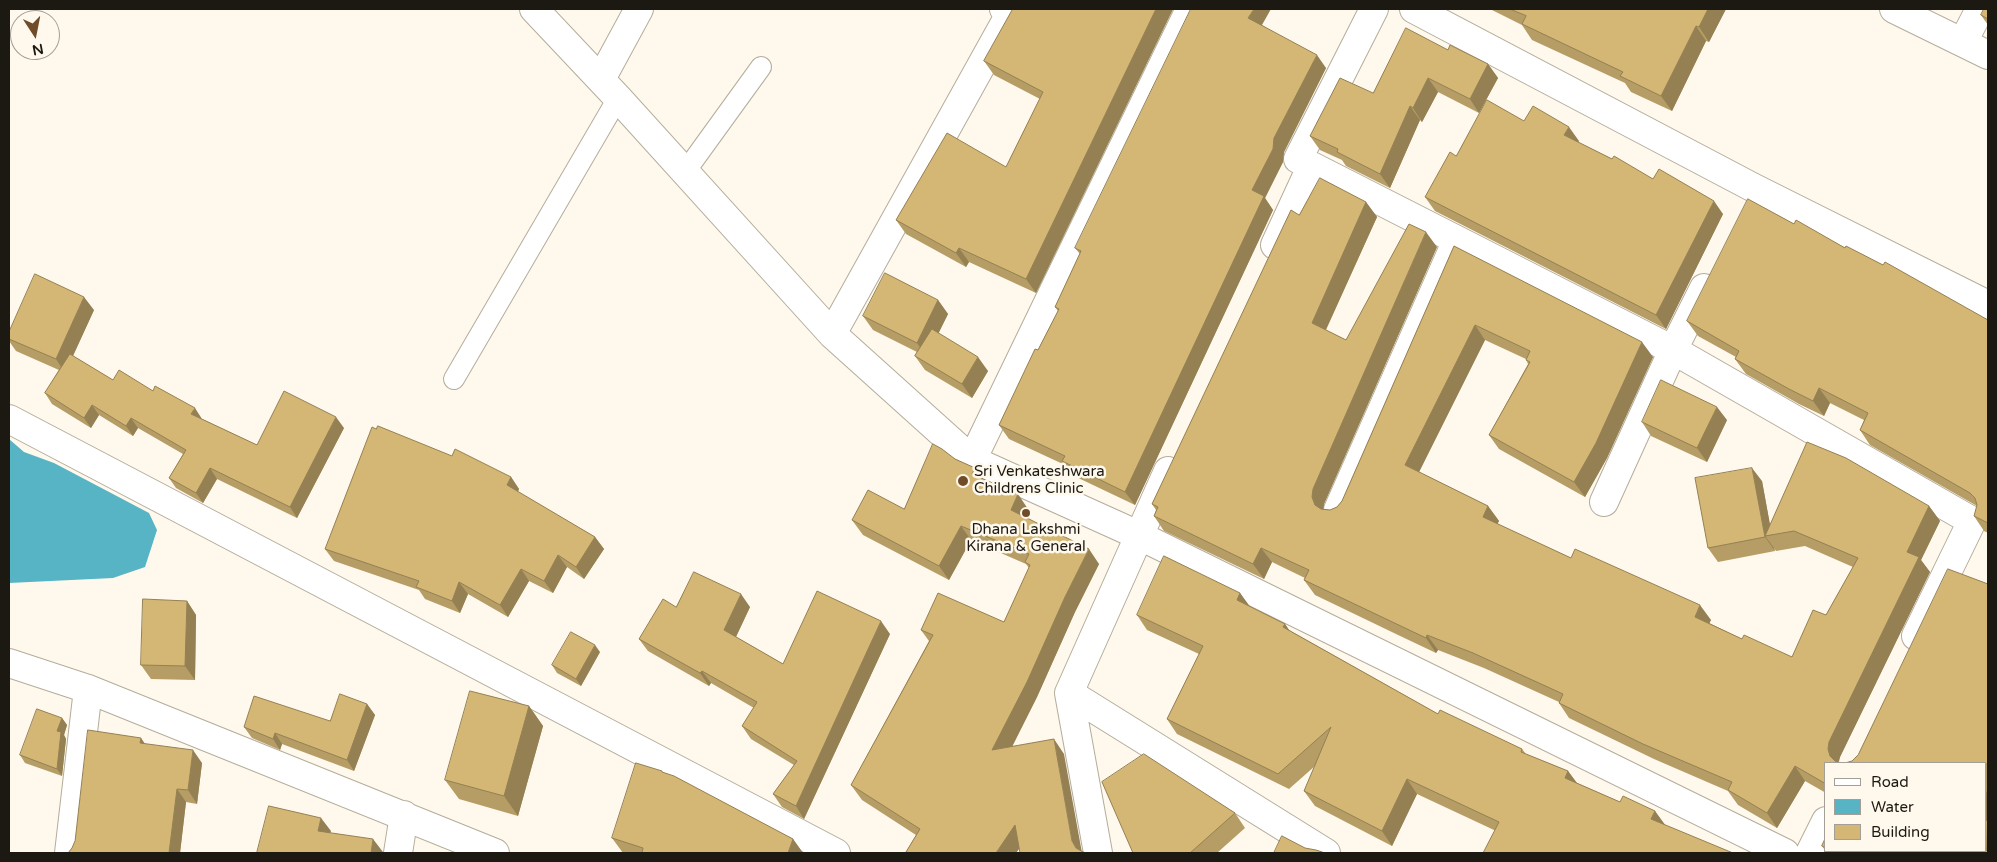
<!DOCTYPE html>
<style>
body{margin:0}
#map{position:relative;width:1997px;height:862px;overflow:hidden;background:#fef8ed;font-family:"Varela Round",sans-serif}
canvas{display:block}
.frame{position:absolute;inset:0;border:10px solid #1c1913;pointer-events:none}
.legend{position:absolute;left:1824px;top:762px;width:162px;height:90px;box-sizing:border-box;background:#fef8ed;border:1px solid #a49f96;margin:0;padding:6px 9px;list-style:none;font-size:15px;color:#1c1913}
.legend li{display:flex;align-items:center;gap:10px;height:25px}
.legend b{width:25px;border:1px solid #a49f96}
.north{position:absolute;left:10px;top:10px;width:50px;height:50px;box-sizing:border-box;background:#fef8ed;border:1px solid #a49f96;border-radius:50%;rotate:169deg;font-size:14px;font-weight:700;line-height:20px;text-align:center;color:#1c1913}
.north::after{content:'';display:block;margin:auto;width:18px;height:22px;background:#714c28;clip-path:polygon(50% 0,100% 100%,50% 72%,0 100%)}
</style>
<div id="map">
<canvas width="1997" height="862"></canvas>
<div class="frame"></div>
<ul class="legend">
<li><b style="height:6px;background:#fff"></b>Road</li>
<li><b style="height:14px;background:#57b4c5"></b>Water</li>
<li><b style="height:14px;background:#d4b775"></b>Building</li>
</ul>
<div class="north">N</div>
</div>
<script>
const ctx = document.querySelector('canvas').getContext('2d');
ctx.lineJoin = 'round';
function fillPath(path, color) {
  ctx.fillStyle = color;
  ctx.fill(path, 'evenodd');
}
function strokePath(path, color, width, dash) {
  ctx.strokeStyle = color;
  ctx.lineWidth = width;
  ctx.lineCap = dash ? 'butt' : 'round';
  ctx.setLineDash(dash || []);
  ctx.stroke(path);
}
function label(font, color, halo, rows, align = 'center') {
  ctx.font = font + ' "Varela Round",sans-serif';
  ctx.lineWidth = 5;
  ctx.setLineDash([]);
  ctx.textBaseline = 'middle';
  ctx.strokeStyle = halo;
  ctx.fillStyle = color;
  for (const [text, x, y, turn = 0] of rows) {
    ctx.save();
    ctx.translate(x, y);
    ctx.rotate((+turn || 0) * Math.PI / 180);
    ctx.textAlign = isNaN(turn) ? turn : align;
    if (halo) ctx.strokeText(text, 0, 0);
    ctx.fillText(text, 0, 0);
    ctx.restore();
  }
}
fillPath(new Path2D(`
 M 9,439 L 24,452 L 54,463 L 149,513 L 157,530 L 145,567 L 113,578 L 9,583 Z`), '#57b4c5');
const service = new Path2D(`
 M 685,172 L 761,67
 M 454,379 L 618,98`);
const minor = new Path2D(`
 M 534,9 L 618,98 L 832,334 L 972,460 L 1138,535 L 1785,853
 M 1374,9 L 1298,159 L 1673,350 L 1972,521 L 1916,636
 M 1414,9 L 1754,188 L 1988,305
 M 1963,42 L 1980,9
 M 601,79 L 639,9
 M 1275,245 L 1311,167
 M 832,334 L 1011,12 L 1004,9
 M 9,419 L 836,853
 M 972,460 L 1190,9
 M 1604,502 L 1673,350 L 1704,288
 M 1338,510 L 1457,240
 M 9,663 L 88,689 L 495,853
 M 1069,693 L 1326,853
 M 69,853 L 88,689
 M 398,853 L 404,815
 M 1098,853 L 1069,693 L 1168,471
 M 1810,853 L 1826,821`);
const tertiary = new Path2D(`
 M 1894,9 L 1988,55`);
strokePath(service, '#b5ad9b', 22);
strokePath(minor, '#b5ad9b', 30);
strokePath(tertiary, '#b5ad9b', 30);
strokePath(service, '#fff', 20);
strokePath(minor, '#fff', 28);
strokePath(tertiary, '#fff', 28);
fillPath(new Path2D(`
 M 1013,9 L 1173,9 L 1036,293 L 969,262 L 966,267 L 906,234 L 896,220 L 1006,167 L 1040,99 L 994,75 L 984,61 Z
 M 1491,9 L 1726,9 L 1709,42 L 1706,41 L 1672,111 L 1631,92 L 1625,83 L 1532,40 L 1522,25 L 1492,10 Z
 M 1988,9 L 1988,25 L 1981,15 Z
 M 1262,25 L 1326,68 L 1284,152 L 1283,162 L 1265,198 L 1273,210 L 1135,505 L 1072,475 L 1065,465 L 1009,439 L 999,425 L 1058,311 L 1055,307 L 1080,254 L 1075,248 Z
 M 1448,50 L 1488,64 L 1498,78 L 1479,113 L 1438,92 L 1422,122 L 1420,120 L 1390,188 L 1346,166 L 1342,160 L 1320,150 L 1310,136 L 1373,93 Z
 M 1524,121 L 1579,141 L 1578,142 L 1723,214 L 1666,329 L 1435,211 L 1425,197 L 1456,156 Z
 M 1366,202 L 1377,217 L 1326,330 L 1346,340 L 1437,247 L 1324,504 L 1323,509 L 1330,510 L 1337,507 L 1342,501 L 1454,246 L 1653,357 L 1607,458 L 1585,497 L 1499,449 L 1489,435 L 1528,364 L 1526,359 L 1485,340 L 1419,472 L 1488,506 L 1499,521 L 1497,524 L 1571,558 L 1711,620 L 1709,623 L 1742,639 L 1792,657 L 1826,615 L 1853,567 L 1805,546 L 1776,551 L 1774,548 L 1775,551 L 1718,562 L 1708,548 L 1762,481 L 1770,526 L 1929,506 L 1940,521 L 1921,560 L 1930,572 L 1840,757 L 1839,762 L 1826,763 L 1826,793 L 1805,781 L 1777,828 L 1738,805 L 1728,791 L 1654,759 L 1569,718 L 1559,703 L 1559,702 L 1484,668 L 1438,650 L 1436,653 L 1396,634 L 1315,595 L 1304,580 L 1305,578 L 1272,562 L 1264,579 L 1164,531 L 1154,516 L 1156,510 L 1152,504 L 1299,215 Z
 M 1794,224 L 1883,265 L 1988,320 L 1988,533 L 1984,531 L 1974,516 L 1977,506 L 1870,445 L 1860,430 L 1864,420 L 1830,403 L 1824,416 L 1799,404 L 1746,374 L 1735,359 L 1736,357 L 1698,336 L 1687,321 Z
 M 938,300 L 948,314 L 938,333 L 988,371 L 972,398 L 925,370 L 915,356 L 917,352 L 873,330 L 863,316 Z
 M 94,310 L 73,356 L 113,380 L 153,391 L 202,419 L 257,445 L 344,428 L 297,518 L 217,479 L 203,503 L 176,488 L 169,478 L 183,454 L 138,428 L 133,436 L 99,415 L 91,428 L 52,404 L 45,393 L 59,370 L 16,351 L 9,341 L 9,339 Z
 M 1727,420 L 1707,462 L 1651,436 L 1642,422 Z
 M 452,456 L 511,477 L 519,489 L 518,492 L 595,537 L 604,549 L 584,579 L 567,567 L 553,593 L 529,581 L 508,617 L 468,594 L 460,613 L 425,599 L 419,590 L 334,561 L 325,549 Z
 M 955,459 L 975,468 L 982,479 L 1028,509 L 1025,517 L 1099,564 L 1075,612 L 1037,697 L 1012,746 L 1064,754 L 1019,849 L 1016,853 L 907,853 L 906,852 L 916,835 L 862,800 L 851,785 L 929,641 L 921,630 L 1004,622 L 1029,568 L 1026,564 L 971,540 L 949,580 L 863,535 L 852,520 L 904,509 Z
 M 1240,593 L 1249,606 L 1285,624 L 1289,630 L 1438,714 L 1522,749 L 1526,754 L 1568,771 L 1577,783 L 1620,802 L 1655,811 L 1664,825 L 1494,830 L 1417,794 L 1392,846 L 1315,806 L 1304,791 L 1315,766 L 1289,789 L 1177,734 L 1167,719 L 1199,654 L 1147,630 L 1137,615 Z
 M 187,601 L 196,615 L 195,680 L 151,679 L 141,665 Z
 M 676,607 L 750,607 L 736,637 L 783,664 L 890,634 L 804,819 L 782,807 L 773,794 L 794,765 L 751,739 L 742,726 L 754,708 L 711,683 L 709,686 L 648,651 L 639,639 Z
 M 600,652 L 581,686 L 557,673 L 552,665 Z
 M 367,704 L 375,715 L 354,771 L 282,744 L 280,750 L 252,738 L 244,727 L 330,721 Z
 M 529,706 L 543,726 L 518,816 L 459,799 L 445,780 Z
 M 62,718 L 67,725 L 64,735 L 66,739 L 62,776 L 25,763 L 20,755 Z
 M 145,744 L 202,763 L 197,804 L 186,802 L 180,853 L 68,853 L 72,848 Z
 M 664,773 L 793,839 L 803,853 L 623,853 L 612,838 Z
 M 1235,813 L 1245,828 L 1217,853 L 1133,853 Z
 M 1826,837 L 1826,851 L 1986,851 L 1988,853 L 1827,853 L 1822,846 Z`), '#b69d65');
fillPath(new Path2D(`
 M 1156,9 L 1173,9 L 1036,293 L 1026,279 Z
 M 1254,9 L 1271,9 L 1258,32 L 1248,18 Z
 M 1708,9 L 1726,9 L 1709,42 L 1699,27 Z
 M 1696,26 L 1706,41 L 1672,111 L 1661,96 Z
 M 1317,55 L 1326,68 L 1284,152 L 1283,162 L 1265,198 L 1273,210 L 1135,505 L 1125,492 L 1274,138 Z
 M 1488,64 L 1498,78 L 1479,113 L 1470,99 Z
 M 1428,78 L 1438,92 L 1422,122 L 1413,108 Z
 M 1410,106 L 1420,120 L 1390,188 L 1380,174 Z
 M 1569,127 L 1579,141 L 1574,149 L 1564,135 Z
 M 1714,201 L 1723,214 L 1666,329 L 1656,315 Z
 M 1366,202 L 1377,217 L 1322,338 L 1312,323 Z
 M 1426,232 L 1437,247 L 1324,504 L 1323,512 L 1315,505 L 1312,497 L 1313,489 Z
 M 959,248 L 969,262 L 966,267 L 956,253 Z
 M 84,297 L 94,310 L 65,373 L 56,359 Z
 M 938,300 L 948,314 L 927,357 L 917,343 Z
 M 1475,325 L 1485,340 L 1415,480 L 1405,465 Z
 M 1642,342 L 1653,357 L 1607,458 L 1585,497 L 1574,482 Z
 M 978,357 L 988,371 L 972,398 L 962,384 Z
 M 1819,388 L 1830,403 L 1824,416 L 1813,401 Z
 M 92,405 L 99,415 L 91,428 L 84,418 Z
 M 1717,407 L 1727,420 L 1707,462 L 1697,448 Z
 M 195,408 L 202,419 L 191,414 Z
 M 336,417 L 344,428 L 297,518 L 290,507 Z
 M 131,418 L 138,428 L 133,436 L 126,426 Z
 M 210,468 L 217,479 L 203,503 L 196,493 Z
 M 975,468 L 985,483 L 972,474 Z
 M 1752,468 L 1762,481 L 1772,535 L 1765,536 L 1774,548 L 1775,551 L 1765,537 Z
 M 511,477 L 519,489 L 515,497 L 507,485 Z
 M 1018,494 L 1028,509 L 1021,525 L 1011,510 Z
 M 1488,506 L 1499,521 L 1493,532 L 1483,517 Z
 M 1929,506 L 1940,521 L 1921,560 L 1930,572 L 1840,757 L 1838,763 L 1830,756 L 1828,749 L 1829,742 L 1907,552 Z
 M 961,526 L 971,540 L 949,580 L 939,566 Z
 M 595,537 L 604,549 L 584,579 L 576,567 Z
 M 1261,548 L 1272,562 L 1264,579 L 1253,564 Z
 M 1089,549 L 1099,564 L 1075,612 L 1037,697 L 1003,765 L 992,750 L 1065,597 Z
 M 558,555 L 567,567 L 553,593 L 544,581 Z
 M 521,569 L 529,581 L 508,617 L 500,605 Z
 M 459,582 L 468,594 L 460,613 L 452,601 Z
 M 1240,593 L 1251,608 L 1237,600 Z
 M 741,594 L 750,607 L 733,643 L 724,630 Z
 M 187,601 L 196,615 L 195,680 L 185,666 Z
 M 1700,605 L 1711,620 L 1705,632 L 1695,617 Z
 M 881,621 L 890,634 L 804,819 L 796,806 Z
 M 1285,624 L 1295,639 L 1283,627 Z
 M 1427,635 L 1438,650 L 1436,653 L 1426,638 Z
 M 595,645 L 600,652 L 581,686 L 576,679 Z
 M 702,671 L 711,683 L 709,686 L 700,673 Z
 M 367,704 L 375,715 L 354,771 L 347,760 Z
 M 529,706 L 543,726 L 518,816 L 504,796 Z
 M 62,718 L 67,725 L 64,735 L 66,739 L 62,776 L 57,769 L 57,731 Z
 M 275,733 L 282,744 L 280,750 L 273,739 Z
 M 141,738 L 150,751 L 140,743 Z
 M 1054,739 L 1064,754 L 1082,853 L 1076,848 L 1072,841 Z
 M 193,750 L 202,763 L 197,804 L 188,790 Z
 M 1795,766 L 1805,781 L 1777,828 L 1767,813 Z
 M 1568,771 L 1579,786 L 1565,778 Z
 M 1407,779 L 1417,794 L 1392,846 L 1382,831 Z
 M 177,789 L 186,802 L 180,853 L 169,853 Z
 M 1988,789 L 1988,828 L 1986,827 L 1986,795 Z
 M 1655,811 L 1666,826 L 1651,819 Z
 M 321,818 L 331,831 L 327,845 L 318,831 Z
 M 1015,825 L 1025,840 L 1016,853 L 996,853 Z
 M 373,839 L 383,852 L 382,853 L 371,853 Z
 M 793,839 L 803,853 L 788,853 Z`), '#948052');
const building = new Path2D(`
 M 1013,9 L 1156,9 L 1026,279 L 959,248 L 956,253 L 896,220 L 947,133 L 1006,167 L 1043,92 L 984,61 Z
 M 1191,9 L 1254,9 L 1248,18 L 1317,55 L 1274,138 L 1273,149 L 1252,190 L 1264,196 L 1125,492 L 1062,461 L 1065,456 L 999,425 L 1035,349 L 1038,350 L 1059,309 L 1055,307 L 1081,251 L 1075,248 Z
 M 1510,9 L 1708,9 L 1699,27 L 1696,26 L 1661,96 L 1620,76 L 1623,72 L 1522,24 L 1526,16 Z
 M 1984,9 L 1988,9 L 1988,19 L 1981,15 Z
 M 1406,28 L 1448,50 L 1450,45 L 1488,64 L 1470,99 L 1428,78 L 1413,108 L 1410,106 L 1380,174 L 1337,152 L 1338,149 L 1310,136 L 1340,78 L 1373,93 Z
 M 1487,100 L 1524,121 L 1533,106 L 1569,127 L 1564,135 L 1612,159 L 1614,156 L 1653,179 L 1659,169 L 1714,201 L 1656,315 L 1425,197 L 1450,152 L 1456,156 Z
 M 1320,178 L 1366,202 L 1312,323 L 1346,340 L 1409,224 L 1426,232 L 1313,489 L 1312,497 L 1315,505 L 1321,509 L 1330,510 L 1337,507 L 1342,501 L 1454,246 L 1642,342 L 1596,443 L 1574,482 L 1489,435 L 1530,362 L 1526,360 L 1530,351 L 1475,325 L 1405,465 L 1488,506 L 1483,517 L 1571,558 L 1575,549 L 1700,605 L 1695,617 L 1742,639 L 1744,635 L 1792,657 L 1813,610 L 1826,615 L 1858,558 L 1794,531 L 1765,536 L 1807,442 L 1846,458 L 1929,506 L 1907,552 L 1919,557 L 1829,742 L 1828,749 L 1830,756 L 1836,762 L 1842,763 L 1826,763 L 1826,784 L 1795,766 L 1767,813 L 1728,790 L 1732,782 L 1643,744 L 1559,703 L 1563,694 L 1473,653 L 1427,635 L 1426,638 L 1304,580 L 1309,570 L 1261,548 L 1253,564 L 1154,516 L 1158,507 L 1152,504 L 1291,210 L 1299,215 Z
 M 1748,199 L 1794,224 L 1796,220 L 1845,248 L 1846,246 L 1883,265 L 1885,262 L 1988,320 L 1988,523 L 1974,516 L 1977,505 L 1975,498 L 1970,493 L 1860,430 L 1868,413 L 1819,388 L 1813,401 L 1789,389 L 1735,359 L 1739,351 L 1687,321 Z
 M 885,273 L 938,300 L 917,343 L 863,316 Z
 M 35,274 L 84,297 L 56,359 L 9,339 L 9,332 Z
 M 932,329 L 978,357 L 962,384 L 915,356 Z
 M 70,354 L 113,380 L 119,370 L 153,391 L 155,386 L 195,408 L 191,414 L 257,445 L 284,391 L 336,417 L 290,507 L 210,468 L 196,493 L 169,478 L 186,450 L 131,418 L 126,426 L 92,405 L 84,418 L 45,393 Z
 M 1661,380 L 1717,407 L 1697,448 L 1642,422 Z
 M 378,426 L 452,456 L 455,449 L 511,477 L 507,485 L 595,537 L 576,567 L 558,555 L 544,581 L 521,569 L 500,605 L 459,582 L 452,601 L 416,587 L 419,581 L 325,549 L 372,427 L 376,429 Z
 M 933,444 L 942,449 L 955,459 L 975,468 L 972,474 L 1018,494 L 1011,510 L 1089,549 L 1065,597 L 1027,682 L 992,750 L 1054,739 L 1072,841 L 1076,848 L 1085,853 L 1020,853 L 1015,825 L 996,853 L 908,853 L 906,852 L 920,829 L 851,785 L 933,635 L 921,630 L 938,593 L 1004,622 L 1030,565 L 1025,562 L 1029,554 L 961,526 L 939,566 L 852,520 L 868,490 L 904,509 Z
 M 1752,468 L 1765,537 L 1708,548 L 1695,478 Z
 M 1164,556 L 1240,593 L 1237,600 L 1285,624 L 1283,627 L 1438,714 L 1440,710 L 1522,749 L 1521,752 L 1568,771 L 1565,778 L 1620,802 L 1623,796 L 1655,811 L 1651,819 L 1733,853 L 1483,853 L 1499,822 L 1407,779 L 1382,831 L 1304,791 L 1331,727 L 1278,774 L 1167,719 L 1203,646 L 1137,615 Z
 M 1948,569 L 1988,584 L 1988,789 L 1986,795 L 1986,763 L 1845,763 L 1852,761 L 1858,755 Z
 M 694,572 L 741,594 L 724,630 L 783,664 L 817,591 L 881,621 L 796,806 L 773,794 L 797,761 L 742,726 L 757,702 L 702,671 L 700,673 L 639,639 L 663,599 L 676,607 Z
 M 143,599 L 187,601 L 185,666 L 141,665 Z
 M 571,632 L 595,645 L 576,679 L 552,665 Z
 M 470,691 L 529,706 L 504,796 L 445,780 Z
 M 340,694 L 367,704 L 347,760 L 275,733 L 273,739 L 244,727 L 254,696 L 330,721 Z
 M 37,709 L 62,718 L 57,731 L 61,732 L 57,769 L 20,755 Z
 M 88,730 L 141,738 L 140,743 L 193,750 L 188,790 L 177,789 L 169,853 L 68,853 L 72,848 L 75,841 Z
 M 1144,754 L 1235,813 L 1190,853 L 1133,853 L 1102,782 Z
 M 636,763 L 662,771 L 662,772 L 674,776 L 793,839 L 788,853 L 642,853 L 643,848 L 612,838 Z
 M 269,806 L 321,818 L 318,831 L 373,839 L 371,853 L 257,853 Z
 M 1986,820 L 1988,821 L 1988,853 L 1834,853 L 1830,851 L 1986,851 Z
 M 1282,836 L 1305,848 L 1316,850 L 1325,853 L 1274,853 Z
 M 1826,837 L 1826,848 L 1822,846 Z`);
fillPath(building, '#d4b775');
strokePath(building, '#948052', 1);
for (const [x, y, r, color] of [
 [963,481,6,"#714c28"],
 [1026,513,5,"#714c28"]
]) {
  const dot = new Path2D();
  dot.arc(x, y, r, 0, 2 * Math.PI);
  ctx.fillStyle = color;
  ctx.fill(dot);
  strokePath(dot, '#fef8ed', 2);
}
label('15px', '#1c1913', '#fef8ed', [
 ["Sri Venkateshwara",974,472],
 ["Childrens Clinic",974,489],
 ["Dhana Lakshmi",1026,530,"center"],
 ["Kirana & General",1026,547,"center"]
], 'left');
</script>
